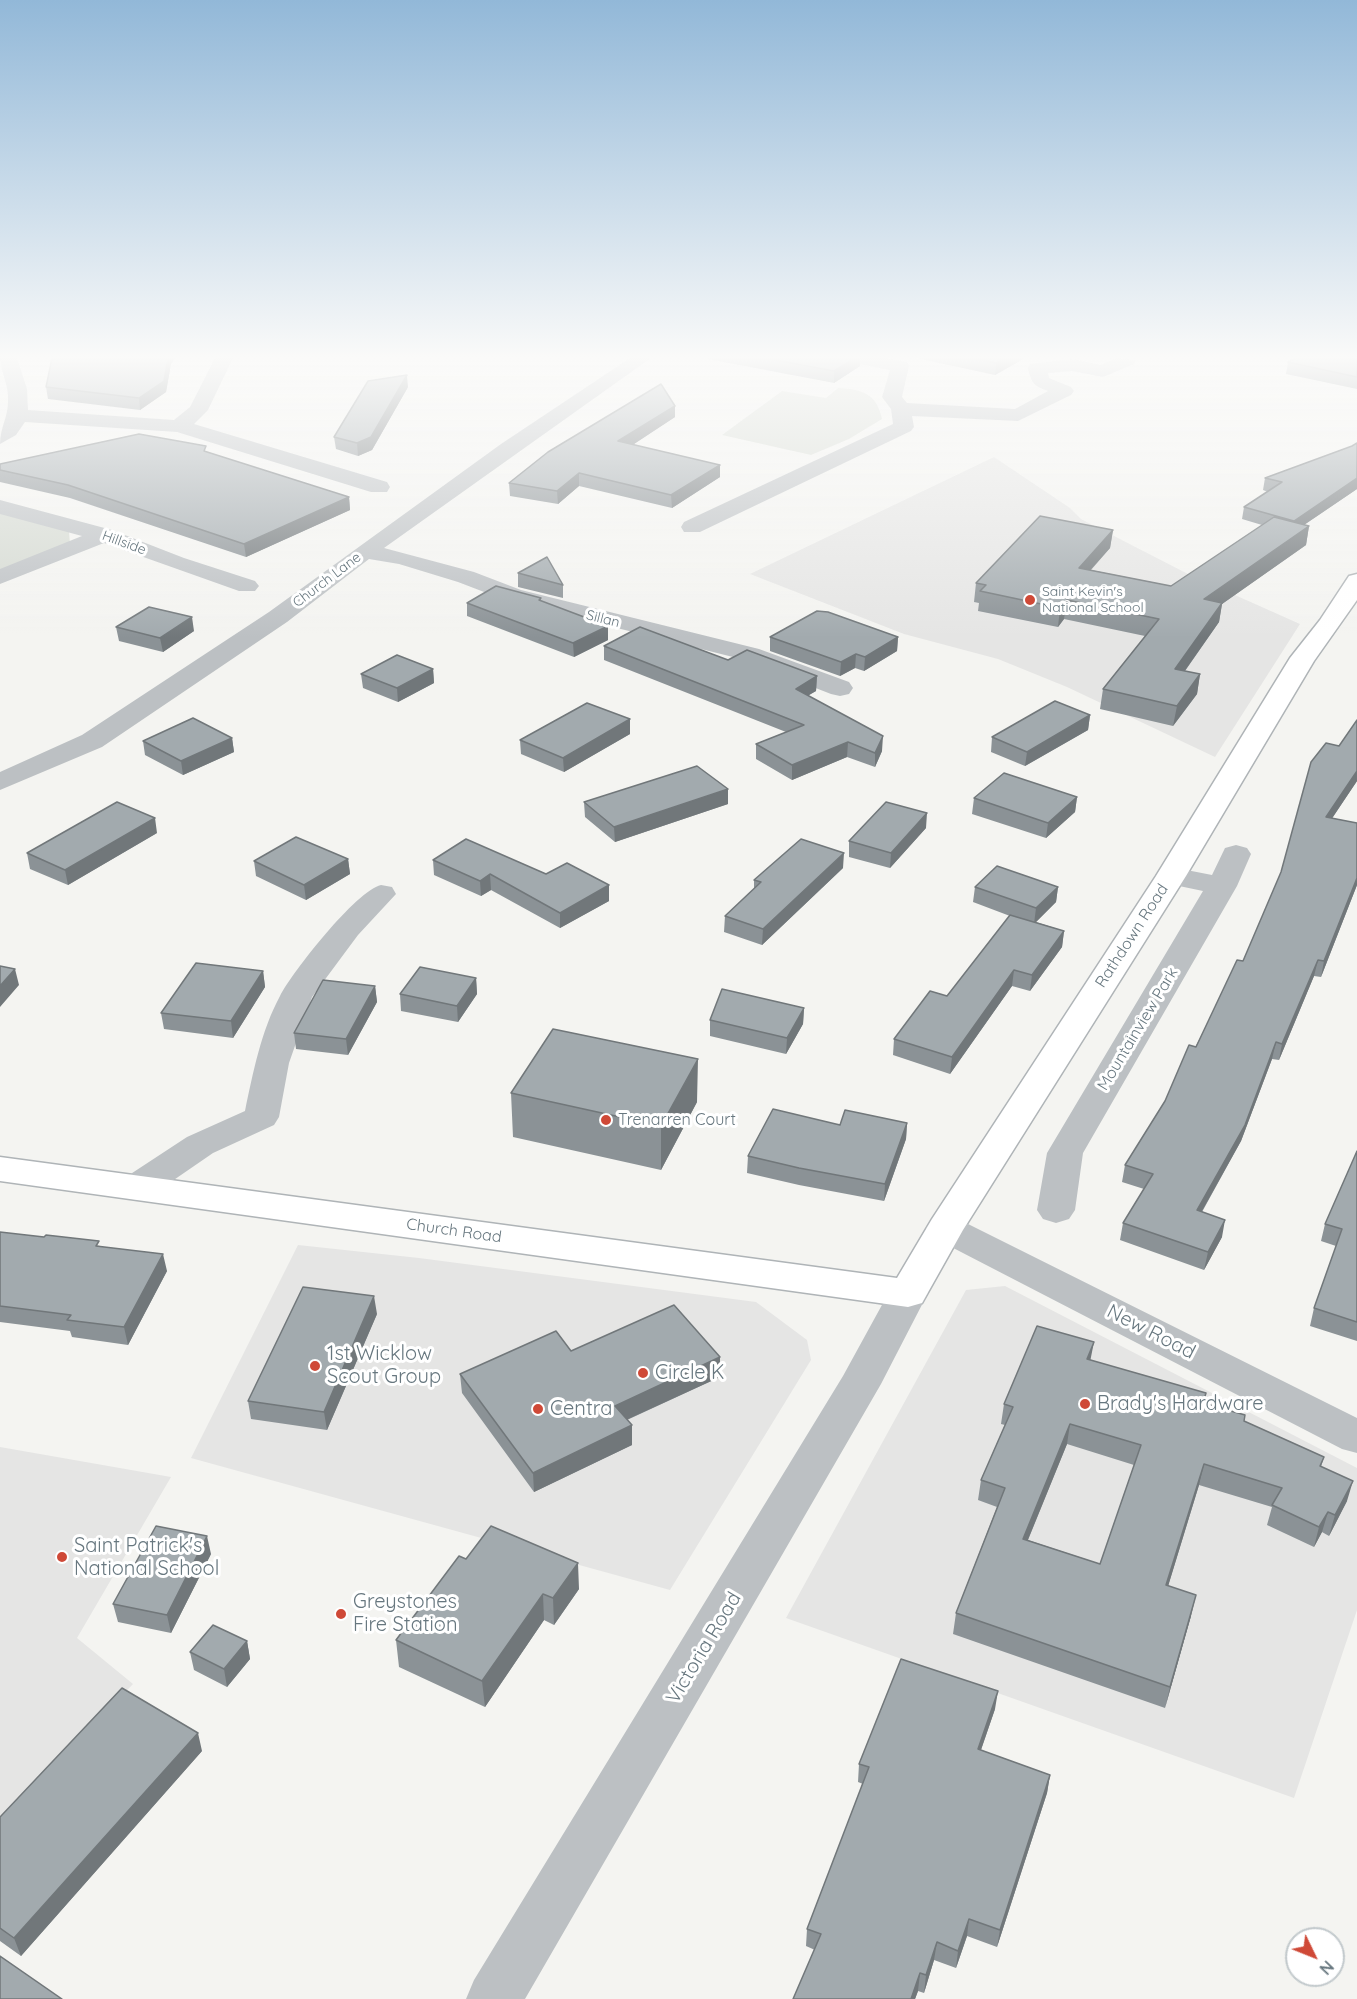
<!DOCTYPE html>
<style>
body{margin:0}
#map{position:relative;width:1357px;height:1999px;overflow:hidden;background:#f4f4f1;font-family:Quicksand,sans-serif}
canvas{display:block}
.north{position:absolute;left:1285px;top:1927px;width:60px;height:60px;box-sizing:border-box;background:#fff;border:2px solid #c2c9cc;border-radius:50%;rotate:133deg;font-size:16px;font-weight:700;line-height:24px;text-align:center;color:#67777f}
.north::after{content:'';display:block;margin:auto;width:21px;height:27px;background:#cf4937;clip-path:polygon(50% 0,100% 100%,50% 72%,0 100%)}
</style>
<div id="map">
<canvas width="1357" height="1999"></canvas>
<div class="north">N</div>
</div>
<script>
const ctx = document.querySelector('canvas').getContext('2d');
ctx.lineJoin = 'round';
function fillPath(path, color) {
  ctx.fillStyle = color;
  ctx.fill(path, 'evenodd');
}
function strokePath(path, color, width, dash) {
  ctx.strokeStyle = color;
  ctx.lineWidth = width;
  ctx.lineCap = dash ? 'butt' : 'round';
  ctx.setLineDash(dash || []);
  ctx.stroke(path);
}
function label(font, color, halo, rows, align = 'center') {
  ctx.font = font + ' Quicksand,sans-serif';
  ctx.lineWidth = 6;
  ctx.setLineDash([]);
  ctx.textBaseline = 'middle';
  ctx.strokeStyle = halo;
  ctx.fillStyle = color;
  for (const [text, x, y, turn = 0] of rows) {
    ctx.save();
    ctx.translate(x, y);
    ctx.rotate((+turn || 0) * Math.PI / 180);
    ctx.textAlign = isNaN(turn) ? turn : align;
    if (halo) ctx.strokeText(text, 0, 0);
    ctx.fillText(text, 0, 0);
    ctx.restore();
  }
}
fillPath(new Path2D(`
 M 994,457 L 1070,508 L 1081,519 L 1190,575 L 1300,624 L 1215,757 L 1067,687 L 998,659 L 904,634 L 750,574 Z
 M 298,1245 L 419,1258 L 756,1302 L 807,1340 L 811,1360 L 670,1590 L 191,1458 Z
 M 1005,1286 L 1357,1468 L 1357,1610 L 1294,1798 L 786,1618 L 966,1290 Z
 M 0,1447 L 171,1477 L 77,1638 L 133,1684 L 0,1823 Z`), '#e5e5e4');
fillPath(new Path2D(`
 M 838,388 C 861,389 877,393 882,419 L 849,439 L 811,455 L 722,435 L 782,391 L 826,398 Z
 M 0,513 L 69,531 L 70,544 L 0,572 Z`), '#d4d9d1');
const secondary = new Path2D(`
 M 1357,574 L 1357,600 L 1314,661 L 1186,876 L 963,1230 L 922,1303 L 908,1307 L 0,1181 L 0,1157 L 897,1278 L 932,1219 L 1156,876 L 1290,658 L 1320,620 L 1349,576 Z`);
strokePath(secondary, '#afb4b7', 3);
fillPath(new Path2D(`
 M 0,358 L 17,358 L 27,389 L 28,410 L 174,420 L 190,407 L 215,358 L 233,358 L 208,410 L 194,424 L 387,482 L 390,487 L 387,492 L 371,492 L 177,432 L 25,422 L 16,435 L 0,444 C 0,427 8,418 8,401 C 9,386 1,373 0,358 Z
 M 630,358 L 651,358 L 384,548 L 474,572 L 521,590 L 759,649 L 849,682 L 853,688 L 849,694 L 840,696 L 831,694 L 741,659 L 505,600 L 458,582 L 399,564 L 369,559 L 287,622 L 102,747 L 0,790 L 0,772 L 82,735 L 269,612 L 501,444 Z
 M 846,358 L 886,358 L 907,362 L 909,366 L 902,397 L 907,403 L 1015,409 L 1048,391 C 1034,386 1031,383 1028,368 L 1030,364 L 1072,359 L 1101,365 L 1116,358 L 1136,360 L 1134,364 L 1103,377 L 1072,371 L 1048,373 L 1049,378 L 1071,387 L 1074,391 L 1071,395 L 1018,421 L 912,416 L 914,427 L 911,431 L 700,532 L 684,532 L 681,527 L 684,522 L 893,424 L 891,409 L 882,397 L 890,370 L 848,362 Z
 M 0,500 L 112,530 L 184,558 L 255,581 L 259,586 L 255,591 L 239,591 L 104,543 L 0,584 L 0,569 L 82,536 L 0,514 Z
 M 1236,845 L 1247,848 L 1251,854 L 1237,886 L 1083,1153 L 1075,1210 L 1069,1219 L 1056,1223 L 1043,1219 L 1037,1210 L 1047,1153 L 1203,891 L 1160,882 L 1156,876 L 1160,870 L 1171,867 L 1212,875 L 1225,848 Z
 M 381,885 L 392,887 L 396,894 L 358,935 L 312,997 L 289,1063 L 279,1117 L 274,1125 L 213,1153 L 149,1197 L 136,1200 L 123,1197 L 117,1188 L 123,1179 L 187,1137 L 245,1111 C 253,1073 261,1031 280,996 C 293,971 356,891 381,885 Z
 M 945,1215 L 958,1219 L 1357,1418 L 1357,1453 L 1342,1449 L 932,1237 L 926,1228 L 932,1219 Z
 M 908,1279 L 922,1283 L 928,1293 L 881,1384 L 525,1999 L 466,1999 L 474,1980 L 843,1376 L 894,1283 Z`), '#bcc0c3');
fillPath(secondary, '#fff');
fillPath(new Path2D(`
 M 708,358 L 860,358 L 860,366 L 834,383 L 708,359 Z
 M 916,358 L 1025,358 L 995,375 Z
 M 1357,358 L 1357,389 L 1286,374 L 1288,362 Z
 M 171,364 L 166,392 L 140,410 L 48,399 L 46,387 Z
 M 408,387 L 372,450 L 358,456 L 336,449 L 334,437 Z
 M 675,406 L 675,417 L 632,445 L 720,465 L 720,477 L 672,508 L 579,486 L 558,504 L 510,496 L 509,483 Z
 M 1357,443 L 1357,489 L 1304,525 L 1309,526 L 1306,545 L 1222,604 L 1219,622 L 1185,671 L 1200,674 L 1197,694 L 1173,726 L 1100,709 L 1103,689 L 1145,636 L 1064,619 L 1058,627 L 978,611 L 979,603 L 974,602 L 976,583 L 1113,530 L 1110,548 L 1091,570 L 1171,586 L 1262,525 L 1242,519 L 1244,507 L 1268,492 L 1263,490 L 1265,478 L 1352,446 Z
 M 206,452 L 349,497 L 350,510 L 246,557 L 70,498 L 0,482 L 0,464 Z
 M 518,573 L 563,585 L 563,598 L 518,587 Z
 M 541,598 L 541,601 L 608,640 L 574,657 L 467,616 L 467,603 Z
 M 116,627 L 194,631 L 163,652 L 119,641 Z
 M 770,637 L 898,637 L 897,651 L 864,671 L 855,668 L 840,676 L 770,651 Z
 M 604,646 L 728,660 L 817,676 L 816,691 L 808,695 L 882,751 L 875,767 L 847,757 L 792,780 L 756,759 L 756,744 L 786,732 L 604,660 Z
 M 433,669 L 434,683 L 398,702 L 363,688 L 361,674 Z
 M 1090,715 L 1088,730 L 1025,766 L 991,752 L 992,737 Z
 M 1357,720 L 1357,781 L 1332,818 L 1357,823 L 1357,885 L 1321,977 L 1314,976 L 1279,1060 L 1272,1059 L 1241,1141 L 1202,1212 L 1222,1237 L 1204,1270 L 1120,1240 L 1123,1223 L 1144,1189 L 1122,1182 L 1125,1165 L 1165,1101 L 1243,961 L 1339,746 Z
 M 630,734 L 564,772 L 521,754 L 520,740 Z
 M 232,738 L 234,752 L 183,775 L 145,755 L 143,741 Z
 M 1077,797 L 1075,812 L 1046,838 L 972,814 L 974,798 Z
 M 584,802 L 728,804 L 615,842 L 585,817 Z
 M 926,828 L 890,868 L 849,857 L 849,841 Z
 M 157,833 L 68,885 L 30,869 L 27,853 Z
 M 348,859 L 350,874 L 306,900 L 256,876 L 254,861 Z
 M 433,860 L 546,874 L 609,885 L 609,901 L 560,928 L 491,890 L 481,896 L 434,875 Z
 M 843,868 L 762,945 L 724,932 L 725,916 L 754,889 L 754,880 Z
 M 975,887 L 1058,887 L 1056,902 L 1036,922 L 1064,931 L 1062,947 L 1030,991 L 1012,986 L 950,1074 L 893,1055 L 894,1039 L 947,996 L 1010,916 L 973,902 Z
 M 263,971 L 265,987 L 233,1038 L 164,1029 L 161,1013 Z
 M 476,978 L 477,994 L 458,1022 L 401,1011 L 400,994 Z
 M 375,986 L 377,1002 L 348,1055 L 296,1049 L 294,1033 Z
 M 804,1008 L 803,1024 L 786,1054 L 710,1036 L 710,1020 Z
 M 511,1093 L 697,1102 L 661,1170 L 513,1137 Z
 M 907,1123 L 906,1139 L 884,1201 L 799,1185 L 747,1173 L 748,1156 L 840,1125 Z
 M 1357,1151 L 1357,1341 L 1310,1326 L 1314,1308 L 1336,1246 L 1321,1241 L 1325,1224 Z
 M 0,1232 L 100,1246 L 167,1271 L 128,1345 L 72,1337 L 70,1331 L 0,1322 Z
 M 377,1314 L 327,1430 L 251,1419 L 248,1401 Z
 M 571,1351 L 720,1377 L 627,1420 L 632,1445 L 534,1492 L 462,1393 L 460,1374 Z
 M 1091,1360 L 1204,1403 L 1324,1457 L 1321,1467 L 1347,1501 L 1329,1536 L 1322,1532 L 1314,1547 L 1267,1525 L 1272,1507 L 1199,1485 L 1168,1586 L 1191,1616 L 1165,1708 L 953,1634 L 956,1613 L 997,1507 L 978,1500 L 981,1480 L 1005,1425 L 1001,1424 L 1004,1404 ZM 1067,1444 L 1134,1465 L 1100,1564 L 1028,1540 Z
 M 211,1554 L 171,1633 L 118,1622 L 113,1604 Z
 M 466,1559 L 579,1589 L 554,1625 L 544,1620 L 485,1707 L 399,1667 L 396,1640 Z
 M 247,1641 L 250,1659 L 227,1687 L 194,1670 L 190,1652 Z
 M 995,1709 L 981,1750 L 1050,1775 L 1047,1793 L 997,1947 L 967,1936 L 956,1968 L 934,1960 L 924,1993 L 918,1991 L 915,1999 L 793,1999 L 815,1950 L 806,1946 L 807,1929 L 863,1784 L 858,1782 L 859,1764 Z
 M 202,1751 L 21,1956 L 0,1941 L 0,1817 Z`), '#8b9296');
fillPath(new Path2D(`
 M 168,358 L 175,358 L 171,364 L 166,392 L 140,410 L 139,398 Z
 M 855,358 L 860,358 L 860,366 L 834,383 L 834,371 Z
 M 1005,358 L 1025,358 L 995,375 L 996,363 Z
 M 407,375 L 408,387 L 372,450 L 358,456 L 357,443 Z
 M 675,406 L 675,417 L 619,454 L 618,441 Z
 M 720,465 L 720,477 L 672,508 L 671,495 Z
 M 579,473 L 579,486 L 558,504 L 557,491 Z
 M 1357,478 L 1357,489 L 1292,533 L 1294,521 Z
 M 349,497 L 350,510 L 246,557 L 244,544 Z
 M 1309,526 L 1306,545 L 1222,604 L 1219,622 L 1172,689 L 1175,669 L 1204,599 Z
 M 1113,530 L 1110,548 L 1076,586 L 1079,568 Z
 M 1067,600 L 1064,619 L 1058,627 L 1060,608 Z
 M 192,617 L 194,631 L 163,652 L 160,638 Z
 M 608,626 L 608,640 L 574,657 L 573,643 Z
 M 898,637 L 897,651 L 864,671 L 865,657 Z
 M 856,654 L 855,668 L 840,676 L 841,662 Z
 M 433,669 L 434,683 L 398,702 L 397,688 Z
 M 1200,674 L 1197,694 L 1173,726 L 1177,706 Z
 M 817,676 L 816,691 L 796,703 L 796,689 Z
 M 1090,715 L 1088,730 L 1025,766 L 1027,752 Z
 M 630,719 L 630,734 L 564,772 L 563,758 Z
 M 883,736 L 882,751 L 875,767 L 875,753 Z
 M 232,738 L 234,752 L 183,775 L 181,761 Z
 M 848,742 L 847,757 L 792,780 L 792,765 Z
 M 1357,771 L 1357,781 L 1323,832 L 1326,817 Z
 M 728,789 L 728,804 L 615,842 L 614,827 Z
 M 1077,797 L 1075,812 L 1046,838 L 1048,823 Z
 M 927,813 L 926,828 L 890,868 L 891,853 Z
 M 155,818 L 157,833 L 68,885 L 65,870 Z
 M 844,853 L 843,868 L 762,945 L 763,929 Z
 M 348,859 L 350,874 L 306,900 L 304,885 Z
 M 490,874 L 491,890 L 481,896 L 480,881 Z
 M 1357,878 L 1357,885 L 1321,977 L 1324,961 Z
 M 609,885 L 609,901 L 560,928 L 560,913 Z
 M 1058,887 L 1056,902 L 1034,924 L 1036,908 Z
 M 1064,931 L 1062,947 L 1030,991 L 1032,975 Z
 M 1318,960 L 1314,976 L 1279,1060 L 1282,1044 Z
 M 15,969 L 19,985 L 0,1007 L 0,986 Z
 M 1014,970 L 1012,986 L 950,1074 L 952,1057 Z
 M 263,971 L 265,987 L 233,1038 L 231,1021 Z
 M 476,978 L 477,994 L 458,1022 L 457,1006 Z
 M 375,986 L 377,1002 L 348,1055 L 346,1039 Z
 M 804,1008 L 803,1024 L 786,1054 L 787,1038 Z
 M 1276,1042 L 1272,1059 L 1241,1141 L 1193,1227 L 1197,1210 Z
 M 698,1059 L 697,1102 L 661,1170 L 661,1126 Z
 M 907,1123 L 906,1139 L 884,1201 L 885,1184 Z
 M 1225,1220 L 1222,1237 L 1204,1270 L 1208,1252 Z
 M 163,1254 L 167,1271 L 128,1345 L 124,1327 Z
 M 374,1296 L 377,1314 L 327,1430 L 324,1412 Z
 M 1094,1342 L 1090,1362 L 1087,1359 Z
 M 720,1357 L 720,1377 L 615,1425 L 615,1406 Z
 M 1070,1424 L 1067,1444 L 1020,1559 L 1023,1539 Z
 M 632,1425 L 632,1445 L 534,1492 L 533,1473 Z
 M 1204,1464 L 1199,1485 L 1162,1606 L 1166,1585 Z
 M 1353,1481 L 1347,1501 L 1329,1536 L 1335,1515 Z
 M 1328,1512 L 1322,1532 L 1314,1547 L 1319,1527 Z
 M 207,1536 L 211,1554 L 171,1633 L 167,1615 Z
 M 578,1563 L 579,1589 L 554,1625 L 553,1598 Z
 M 543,1594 L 544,1620 L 485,1707 L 482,1681 Z
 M 1196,1595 L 1191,1616 L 1165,1708 L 1170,1687 Z
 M 247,1641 L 250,1659 L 227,1687 L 224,1669 Z
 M 998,1691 L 995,1709 L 975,1767 L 978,1749 Z
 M 198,1733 L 202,1751 L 21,1956 L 14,1938 Z
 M 1050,1775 L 1047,1793 L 997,1947 L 1000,1930 Z
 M 969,1919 L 967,1936 L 956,1968 L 958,1951 Z
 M 937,1942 L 934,1960 L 924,1993 L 926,1975 Z
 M 920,1973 L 918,1991 L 915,1999 L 911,1999 Z`), '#71777a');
const building = new Path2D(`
 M 52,358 L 168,358 L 164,381 L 139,398 L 46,387 Z
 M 765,358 L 855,358 L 834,371 Z
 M 972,358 L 1005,358 L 996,363 Z
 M 1295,358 L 1357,358 L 1357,377 L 1288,362 Z
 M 407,375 L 371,437 L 357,443 L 334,437 L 368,381 Z
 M 661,384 L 675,406 L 618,441 L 720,465 L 671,495 L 579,473 L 557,491 L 509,483 L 548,452 Z
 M 139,434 L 206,446 L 204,451 L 349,497 L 244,544 L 68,485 L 0,470 L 0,464 Z
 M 1357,443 L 1357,478 L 1294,521 L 1244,507 L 1282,482 L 1265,478 L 1352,446 Z
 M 1040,516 L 1113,530 L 1079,568 L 1171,586 L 1274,517 L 1309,526 L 1204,599 L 1222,603 L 1175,669 L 1200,674 L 1177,706 L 1103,689 L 1159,619 L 1067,600 L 1060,608 L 980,591 L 986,585 L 976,583 Z
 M 547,557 L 563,585 L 518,573 Z
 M 496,586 L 541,598 L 539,600 L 608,626 L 573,643 L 467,603 Z
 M 149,607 L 192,617 L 160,638 L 116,627 Z
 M 817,611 L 828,612 L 898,637 L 865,657 L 856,654 L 841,662 L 770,637 Z
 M 640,627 L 728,660 L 747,650 L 817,676 L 796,689 L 883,736 L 875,753 L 848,742 L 792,765 L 756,744 L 804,725 L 604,646 Z
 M 397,655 L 433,669 L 397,688 L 361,674 Z
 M 1055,701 L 1090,715 L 1027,752 L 992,737 Z
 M 587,703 L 630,719 L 563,758 L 520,740 Z
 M 193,718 L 232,738 L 181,761 L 143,741 Z
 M 1357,720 L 1357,771 L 1326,817 L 1357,823 L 1357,878 L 1324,961 L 1318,960 L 1282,1044 L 1276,1042 L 1245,1125 L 1197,1210 L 1225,1220 L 1208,1252 L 1123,1223 L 1153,1174 L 1125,1165 L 1165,1101 L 1189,1045 L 1196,1047 L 1237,960 L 1243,961 L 1281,872 L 1311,762 L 1326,743 L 1339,746 Z
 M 697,766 L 728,789 L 614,827 L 584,802 Z
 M 1004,773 L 1077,797 L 1048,823 L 974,798 Z
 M 117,802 L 155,818 L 65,870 L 27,853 Z
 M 886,802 L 927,813 L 891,853 L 849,841 Z
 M 296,837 L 348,859 L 304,885 L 254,861 Z
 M 466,839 L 546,874 L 567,863 L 609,885 L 560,913 L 490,874 L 480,881 L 433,860 Z
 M 801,839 L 844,853 L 763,929 L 725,916 L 761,882 L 754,880 Z
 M 997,866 L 1058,887 L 1036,908 L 975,887 Z
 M 1010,915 L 1064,931 L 1032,975 L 1014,970 L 952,1057 L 894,1039 L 930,991 L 947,996 Z
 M 196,963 L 263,971 L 231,1021 L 161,1013 Z
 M 0,966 L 15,969 L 0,986 Z
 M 420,967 L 476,978 L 457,1006 L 400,994 Z
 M 323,980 L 375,986 L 346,1039 L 294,1033 Z
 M 722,989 L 804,1008 L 787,1038 L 710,1020 Z
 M 553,1029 L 698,1059 L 661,1126 L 511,1093 Z
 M 773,1109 L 840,1125 L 845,1110 L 907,1123 L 885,1184 L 799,1168 L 748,1156 Z
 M 1357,1151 L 1357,1322 L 1314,1308 L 1342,1229 L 1325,1224 Z
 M 0,1232 L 44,1237 L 46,1235 L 99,1241 L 96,1246 L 163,1254 L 124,1327 L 67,1320 L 71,1315 L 0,1306 Z
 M 303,1287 L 374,1296 L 324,1412 L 248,1401 Z
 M 674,1305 L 720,1357 L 615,1406 L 632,1425 L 533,1473 L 460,1374 L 556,1331 L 571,1351 Z
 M 1037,1326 L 1094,1342 L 1087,1359 L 1206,1393 L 1203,1403 L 1245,1415 L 1244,1421 L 1324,1457 L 1320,1466 L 1353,1481 L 1335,1515 L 1328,1512 L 1319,1527 L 1272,1505 L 1282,1488 L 1204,1464 L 1166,1585 L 1196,1595 L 1170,1687 L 956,1613 L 1005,1488 L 981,1480 L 1013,1407 L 1004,1404 ZM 1070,1424 L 1141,1445 L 1100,1564 L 1023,1539 Z
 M 156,1526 L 207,1536 L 167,1615 L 113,1604 Z
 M 491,1526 L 578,1563 L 553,1598 L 543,1594 L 482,1681 L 396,1640 L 459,1556 L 466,1559 Z
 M 213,1625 L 247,1641 L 224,1669 L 190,1652 Z
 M 901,1659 L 998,1691 L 978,1749 L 1050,1775 L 1000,1930 L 969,1919 L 958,1951 L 937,1942 L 926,1975 L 920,1973 L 911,1999 L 793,1999 L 821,1934 L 807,1929 L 869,1767 L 859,1764 Z
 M 122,1688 L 198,1733 L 14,1938 L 0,1928 L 0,1817 Z
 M 0,1956 L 62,1999 L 0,1999 Z`);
fillPath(building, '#a2aaae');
strokePath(building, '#71777a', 1.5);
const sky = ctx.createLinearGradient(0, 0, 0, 638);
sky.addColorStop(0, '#92b8d8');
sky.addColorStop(0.56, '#fafaf9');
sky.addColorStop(1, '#fafaf900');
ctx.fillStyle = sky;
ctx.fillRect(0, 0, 1357, 638);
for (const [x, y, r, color] of [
 [1030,600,6,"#cf4937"],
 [606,1120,6,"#cf4937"],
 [315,1366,6,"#cf4937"],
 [643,1373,6,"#cf4937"],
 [1085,1404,6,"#cf4937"],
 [538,1409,6,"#cf4937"],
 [62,1557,6,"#cf4937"],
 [341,1614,6,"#cf4937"]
]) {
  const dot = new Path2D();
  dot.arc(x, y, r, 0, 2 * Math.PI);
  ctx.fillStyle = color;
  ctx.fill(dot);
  strokePath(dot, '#fff', 2);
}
label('14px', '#67777f', '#fff', [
 ["Hillside",124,543,20],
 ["Church Lane",327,580,-37],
 ["Sillan",603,619,14]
]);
label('14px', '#67777f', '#fff', [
 ["Saint Kevin's",1042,592],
 ["National School",1042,608]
], 'left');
label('16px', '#67777f', '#fff', [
 ["Rathdown Road",1132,936,-57],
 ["Mountainview Park",1138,1029,-59],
 ["Church Road",454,1231,8]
]);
label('16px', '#67777f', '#fff', [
 ["Trenarren Court",618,1120]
], 'left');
label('20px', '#67777f', '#fff', [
 ["New Road",1151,1332,27],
 ["Victoria Road",704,1648,-59]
]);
label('20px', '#67777f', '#fff', [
 ["1st Wicklow",327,1354],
 ["Scout Group",327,1377],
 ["Circle K",655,1373],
 ["Brady's Hardware",1097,1404],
 ["Centra",550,1409],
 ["Saint Patrick's",74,1546],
 ["National School",74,1569],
 ["Greystones",353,1602],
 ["Fire Station",353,1625]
], 'left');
</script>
